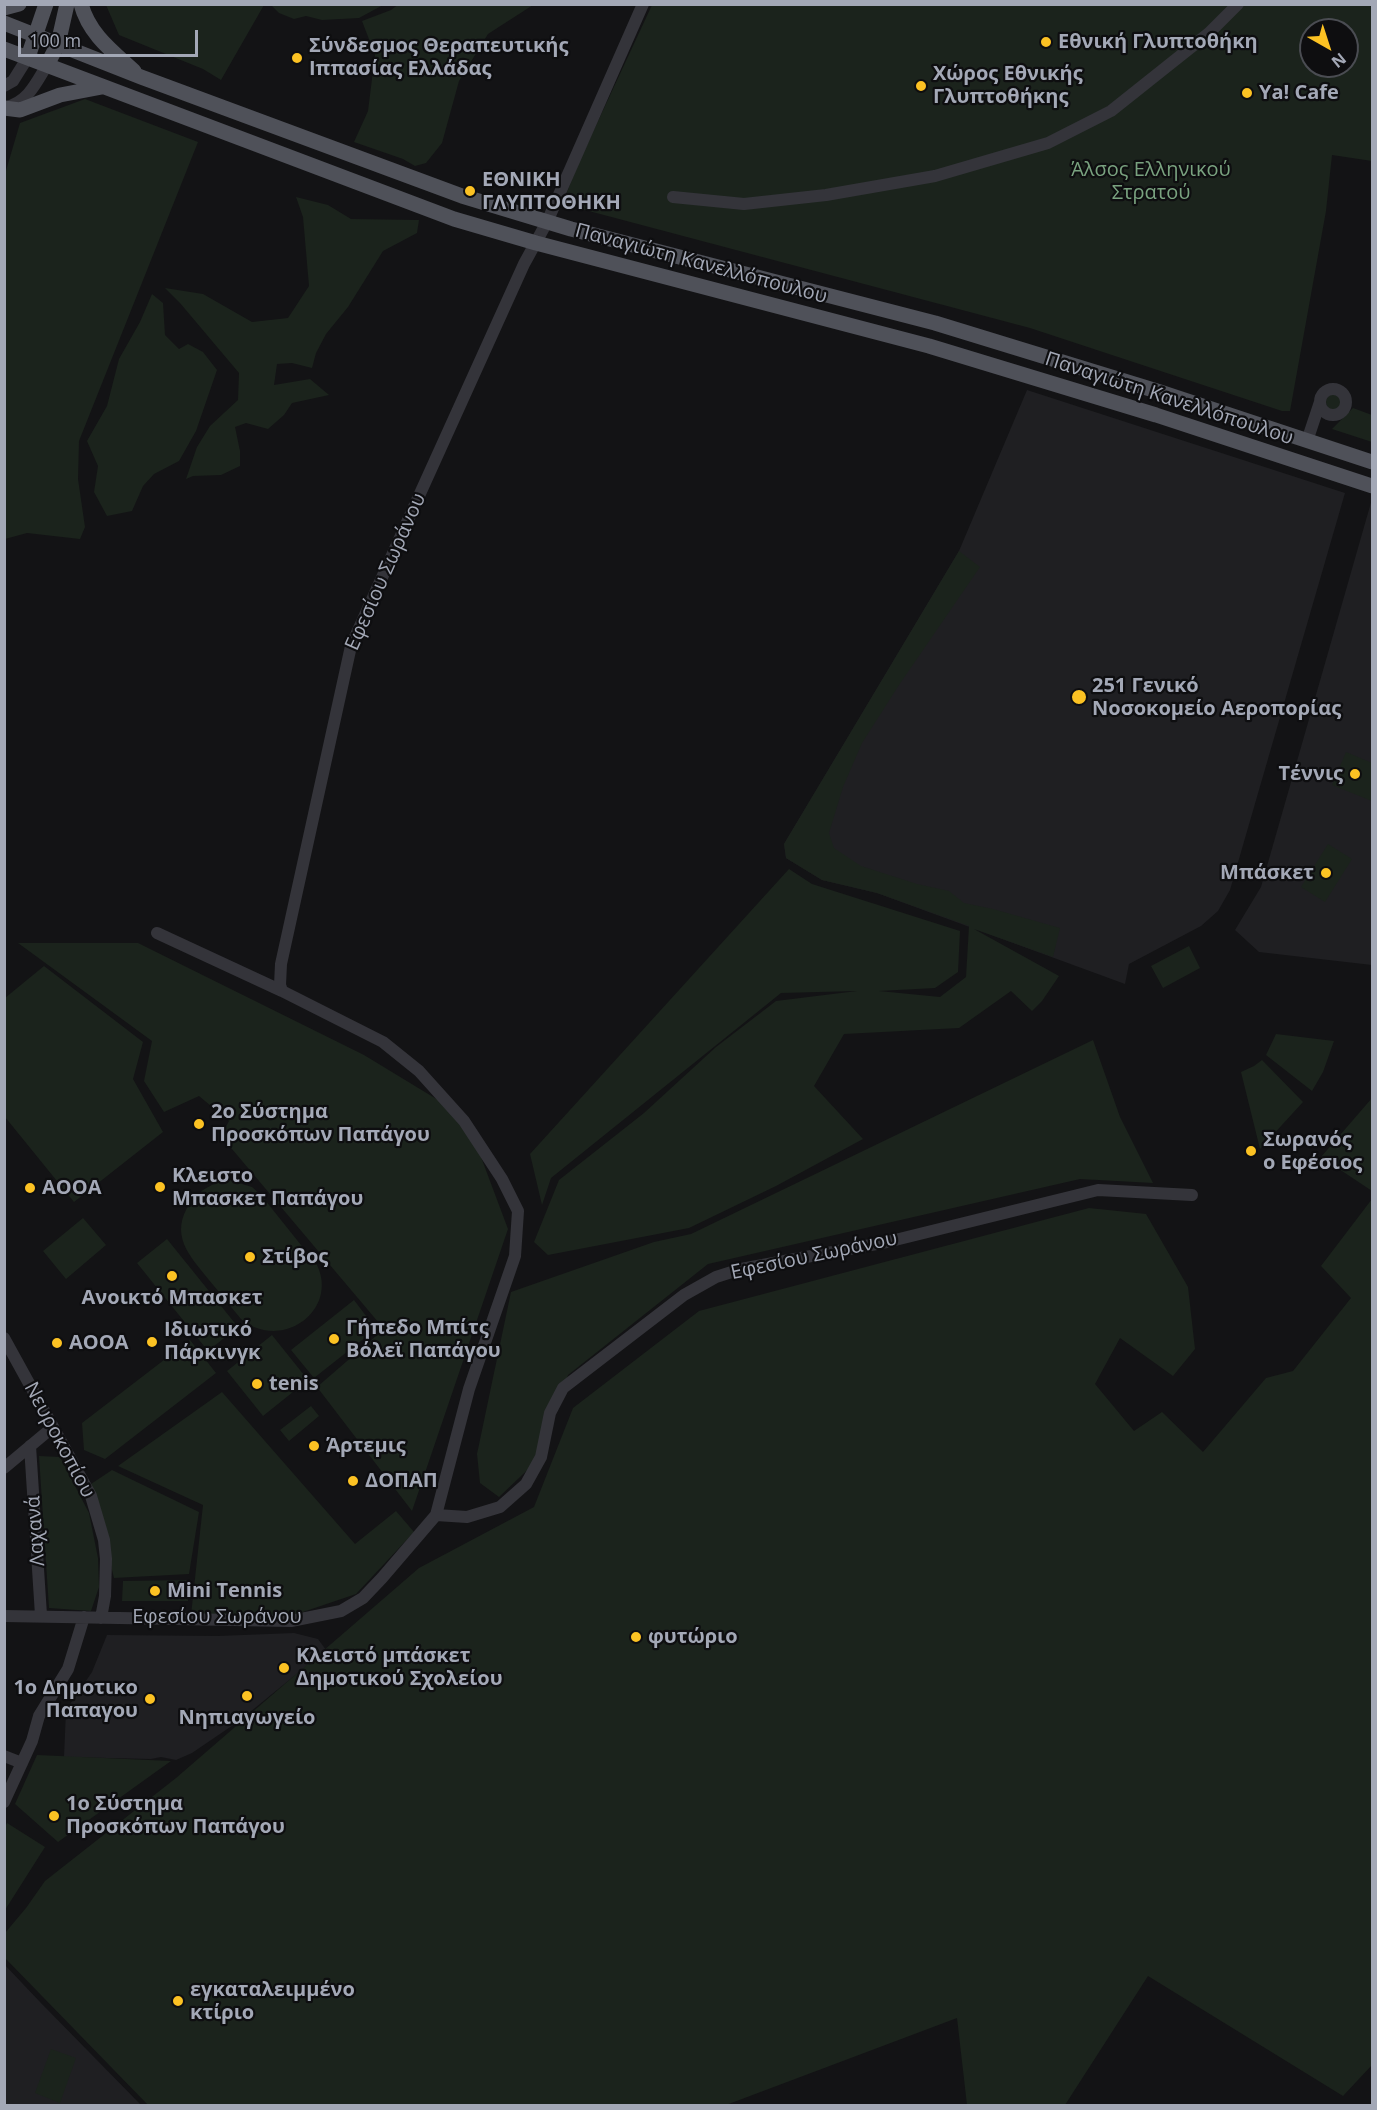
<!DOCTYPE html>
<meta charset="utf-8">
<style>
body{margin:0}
#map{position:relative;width:1377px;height:2110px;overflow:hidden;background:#131315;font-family:"Open Sans",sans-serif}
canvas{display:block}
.frame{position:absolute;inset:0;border:6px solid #a3a8b6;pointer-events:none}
.north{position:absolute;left:1299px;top:18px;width:60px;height:60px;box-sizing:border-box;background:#0e0e10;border:2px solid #4a4c52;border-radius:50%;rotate:141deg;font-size:16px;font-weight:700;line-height:24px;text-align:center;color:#a3a8b6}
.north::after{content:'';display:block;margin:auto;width:21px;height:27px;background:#fcc223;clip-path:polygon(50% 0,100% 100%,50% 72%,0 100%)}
.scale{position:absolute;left:18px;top:30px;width:180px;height:27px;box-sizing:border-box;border:3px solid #a3a8b6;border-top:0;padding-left:8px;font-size:18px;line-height:21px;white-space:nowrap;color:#a3a8b6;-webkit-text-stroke:4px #0e0e10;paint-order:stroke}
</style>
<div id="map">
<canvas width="1377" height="2110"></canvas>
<div class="frame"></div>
<div class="north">N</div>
<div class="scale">100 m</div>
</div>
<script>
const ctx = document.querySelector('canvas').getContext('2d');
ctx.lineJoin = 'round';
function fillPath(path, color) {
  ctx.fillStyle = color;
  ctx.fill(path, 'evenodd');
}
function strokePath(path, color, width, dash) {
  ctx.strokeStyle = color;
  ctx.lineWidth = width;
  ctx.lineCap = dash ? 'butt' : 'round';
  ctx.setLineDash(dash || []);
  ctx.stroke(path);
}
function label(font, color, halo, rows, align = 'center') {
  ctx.font = font + ' "Open Sans",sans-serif';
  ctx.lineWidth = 4.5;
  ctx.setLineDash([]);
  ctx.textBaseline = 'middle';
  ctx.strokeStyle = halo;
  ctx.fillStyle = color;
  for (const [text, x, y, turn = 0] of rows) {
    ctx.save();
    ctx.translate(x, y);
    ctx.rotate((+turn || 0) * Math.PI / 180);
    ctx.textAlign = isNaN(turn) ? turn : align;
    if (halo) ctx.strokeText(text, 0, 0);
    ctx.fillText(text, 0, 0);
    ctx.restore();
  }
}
fillPath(new Path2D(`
 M 1027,390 L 1345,493 L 1230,890 L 1218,911 L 1201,926 L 1129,964 L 1125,984 L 877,893 L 822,880 L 786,858 L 784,844 L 959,551 Z
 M 1372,499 L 1372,965 L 1259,952 L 1235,930 L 1261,887 Z
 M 294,1633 L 318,1639 L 326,1650 L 239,1721 L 192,1753 L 176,1760 L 161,1757 L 151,1759 L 64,1757 L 66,1710 L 92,1672 L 107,1635 L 218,1636 Z
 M 4,1964 L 40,2002 L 141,2105 L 5,2105 Z`), '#1f1f22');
fillPath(new Path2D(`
 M 399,4 L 533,5 L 488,34 L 459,81 L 442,143 L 426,163 L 415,166 L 403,159 L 354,142 L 368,111 L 375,55 L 362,21 L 391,10 Z
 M 106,5 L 264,5 L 221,80 L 203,69 L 119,35 Z
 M 271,5 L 383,5 L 359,18 L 322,20 L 306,16 L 294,19 L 279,13 Z
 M 652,5 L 1372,5 L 1372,161 L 1332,155 L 1326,211 L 1290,411 L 1282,411 L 1030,328 L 570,206 L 566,203 L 565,197 L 579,162 ZM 1311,30 L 1347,30 L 1347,66 L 1311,66 Z
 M 85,99 L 198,142 L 79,441 L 78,479 L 85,527 L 80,539 L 27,533 L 5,539 L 5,174 L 20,123 Z
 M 296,197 L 328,205 L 351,219 L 419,220 L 417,233 L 383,251 L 348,307 L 326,334 L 316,353 L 312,368 L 292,363 L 277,364 L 274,385 L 310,379 L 329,395 L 292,403 L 284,415 L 268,429 L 246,423 L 235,427 L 240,451 L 240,466 L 221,475 L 193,476 L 186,479 L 197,447 L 210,426 L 238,400 L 239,373 L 180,303 L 165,288 L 203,294 L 252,322 L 288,318 L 309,286 L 303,217 Z
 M 152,294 L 163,303 L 165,335 L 179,349 L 188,344 L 203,352 L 217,370 L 196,431 L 179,461 L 154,474 L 143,486 L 132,511 L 107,516 L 94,492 L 98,466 L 87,441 L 107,406 L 119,359 L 140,322 Z
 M1326 402a8 8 0 1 1 16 0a8 8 0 1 1-16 0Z
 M 1353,408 L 1372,415 L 1372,442 L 1332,429 Z
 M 959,551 L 980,567 L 899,685 L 862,743 L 843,787 L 829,833 L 834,848 L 861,866 L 917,884 L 949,891 L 964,903 L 993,909 L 1060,928 L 1053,957 L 974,929 L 1059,976 L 1042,1001 L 1032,1011 L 1011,991 L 959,1028 L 844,1034 L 814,1086 L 863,1139 L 776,1186 L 689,1228 L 548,1255 L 534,1242 L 559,1180 L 644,1113 L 716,1047 L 776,1001 L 857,991 L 781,993 L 551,1178 L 542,1205 L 530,1154 L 789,869 L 812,884 L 960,931 L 958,972 L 935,988 L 879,991 L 940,997 L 966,977 L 969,926 L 877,893 L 822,880 L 786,858 L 784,844 Z
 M 1346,752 L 1372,763 L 1372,801 L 1332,785 Z
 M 1328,844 L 1352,859 L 1325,902 L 1301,887 Z
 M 18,943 L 138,943 L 364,1055 L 466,1117 L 508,1229 L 412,1511 L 317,1387 L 384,1329 L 221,1136 L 229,1121 L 199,1096 L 164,1112 L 144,1081 L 152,1041 Z
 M 1189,946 L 1200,968 L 1163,988 L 1151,966 Z
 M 44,966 L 143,1042 L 133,1079 L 163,1132 L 74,1202 L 5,1117 L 5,998 Z
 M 1276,1034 L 1334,1041 L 1323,1072 L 1312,1091 L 1266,1055 Z
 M 1093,1040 L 1120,1117 L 1153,1183 L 1080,1179 L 708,1264 L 568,1375 L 541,1457 L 499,1497 L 480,1483 L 477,1454 L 511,1292 L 654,1242 L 691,1234 Z
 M 1262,1060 L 1303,1102 L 1260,1149 L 1241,1072 L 1254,1066 Z
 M 1372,1098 L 1372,1191 L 1321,1157 Z
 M 229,1180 L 252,1187 L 261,1195 L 317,1265 C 339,1311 281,1352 241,1319 C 230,1306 220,1293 209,1280 C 189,1255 169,1235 190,1203 C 199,1190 214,1182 229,1180 Z
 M 1372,1199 L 1372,2065 L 1343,2096 L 1148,1976 L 1065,2105 L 967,2105 L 957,2018 L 726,2105 L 148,2105 L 5,1958 L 5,1933 L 26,1908 L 45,1881 L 176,1778 L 419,1568 L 534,1507 L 573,1408 L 699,1311 L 1089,1208 L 1146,1214 L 1188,1287 L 1195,1349 L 1173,1376 L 1120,1338 L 1095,1384 L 1134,1431 L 1162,1412 L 1203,1452 L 1266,1378 L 1293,1371 L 1351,1298 L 1321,1266 Z
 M 83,1218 L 106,1245 L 66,1279 L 43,1251 Z
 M 167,1239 L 238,1327 L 208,1351 L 137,1263 Z
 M 354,1300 L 376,1329 L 314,1378 L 291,1350 Z
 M 272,1335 L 308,1380 L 263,1416 L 227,1371 Z
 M 190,1340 L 216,1373 L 105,1459 L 84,1450 L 82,1423 Z
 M 222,1392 L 355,1544 L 396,1511 L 414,1532 L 356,1594 L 294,1615 L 191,1615 L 203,1505 L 118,1466 Z
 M 311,1406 L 319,1416 L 289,1441 L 280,1430 Z
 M 39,1456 L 60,1457 L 89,1513 L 98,1558 L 99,1587 L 91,1611 L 49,1608 Z
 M 112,1470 L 199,1512 L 189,1574 L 114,1578 L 91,1484 Z
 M 189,1580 L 188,1601 L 122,1601 L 123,1581 Z
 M 37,1755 L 171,1761 L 58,1842 L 15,1804 Z
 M 7,1823 L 45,1847 L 5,1910 L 4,1829 Z
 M 51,2049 L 76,2058 L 60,2103 L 35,2093 Z`), '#1b231c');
strokePath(new Path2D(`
 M 4,86 L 13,81 L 28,57
 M 6,107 C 28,102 36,83 47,65
 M 673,197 L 744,204 L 826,195 L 935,176 L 1048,143 L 1111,111 L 1209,33 L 1238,4
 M1320 402a13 13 0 1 1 26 0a13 13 0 1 1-26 0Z
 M 1307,441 L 1320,402
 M 282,991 L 280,985 L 281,964 L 351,646 L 524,264 L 547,222 L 643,4
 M 4,1338 L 91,1496 L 104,1540 L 106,1559 L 105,1596 L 101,1618
 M 30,1446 L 41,1615
 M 4,1468 L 53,1427
 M 436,1515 L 467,1517 L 500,1507 L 526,1484 L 541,1457 L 550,1413 L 563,1388 L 684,1295 L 716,1277 L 741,1269 L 887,1242 L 1098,1190 L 1192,1195
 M 4,1616 L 291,1621 L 341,1611 L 363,1598 L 382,1578 L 436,1515 L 469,1389 L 515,1256 L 518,1211 L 502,1179 L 464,1121 L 419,1071 L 383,1042 L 282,991 L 157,933
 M 4,1756 L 22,1763
 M 4,1802 L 32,1741 L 39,1716 L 68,1669 L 84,1617`), '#34343a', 12);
strokePath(new Path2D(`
 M 81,4 C 89,34 112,51 134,71
 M 4,8 L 19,4
 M 4,23 L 141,77 L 462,196 L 571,229 L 935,323 L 1160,392 L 1372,462
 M 4,49 L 454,219 L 536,243 L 929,346 L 1156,415 L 1372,486
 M 28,57 L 46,4
 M 47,65 L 58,44 L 67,4
 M 4,108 L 20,110 L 60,95 L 102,87`), '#4f5159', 15);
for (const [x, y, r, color] of [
 [1046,42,6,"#fcc223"],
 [297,58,6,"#fcc223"],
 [921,86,6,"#fcc223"],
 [1247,93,6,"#fcc223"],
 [470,191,6,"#fcc223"],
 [1079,697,8,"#fcc223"],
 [1355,774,6,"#fcc223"],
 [1326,873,6,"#fcc223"],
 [199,1124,6,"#fcc223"],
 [1251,1151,6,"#fcc223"],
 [160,1187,6,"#fcc223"],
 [30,1188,6,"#fcc223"],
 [250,1257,6,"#fcc223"],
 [172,1276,6,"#fcc223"],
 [334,1339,6,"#fcc223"],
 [152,1342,6,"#fcc223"],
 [57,1343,6,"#fcc223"],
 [257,1384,6,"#fcc223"],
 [314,1446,6,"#fcc223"],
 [353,1481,6,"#fcc223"],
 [155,1591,6,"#fcc223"],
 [636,1637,6,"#fcc223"],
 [284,1668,6,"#fcc223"],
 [247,1696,6,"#fcc223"],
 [150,1699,6,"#fcc223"],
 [54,1816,6,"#fcc223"],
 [178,2001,6,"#fcc223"]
]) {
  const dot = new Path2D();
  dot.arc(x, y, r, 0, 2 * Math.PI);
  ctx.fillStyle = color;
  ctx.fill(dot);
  strokePath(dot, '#0e0e10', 2);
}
label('bold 20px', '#a3a8b6', '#0e0e10', [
 ["Εθνική Γλυπτοθήκη",1058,42],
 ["Σύνδεσμος Θεραπευτικής",309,46],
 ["Ιππασίας Ελλάδας",309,69],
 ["Χώρος Εθνικής",933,74],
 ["Γλυπτοθήκης",933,97],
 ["Ya! Cafe",1259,93],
 ["ΕΘΝΙΚΗ",482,180],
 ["ΓΛΥΠΤΟΘΗΚΗ",482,203],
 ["251 Γενικό",1092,686],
 ["Νοσοκομείο Αεροπορίας",1092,709],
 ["Τέννις",1343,774,"right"],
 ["Μπάσκετ",1314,873,"right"],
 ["2ο Σύστημα",211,1112],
 ["Προσκόπων Παπάγου",211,1135],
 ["Σωρανός",1263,1140],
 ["ο Εφέσιος",1263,1163],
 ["Κλειστο",172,1176],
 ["Μπασκετ Παπάγου",172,1199],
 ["AOOA",42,1188],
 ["Στίβος",262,1257],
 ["Ανοικτό Μπασκετ",172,1298,"center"],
 ["Γήπεδο Μπίτς",346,1328],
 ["Βόλεϊ Παπάγου",346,1351],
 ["Ιδιωτικό",164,1330],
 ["Πάρκινγκ",164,1353],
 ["ΑΟΟΑ",69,1343],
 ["tenis",269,1384],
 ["Άρτεμις",326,1446],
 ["ΔΟΠΑΠ",365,1481],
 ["Mini Tennis",167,1591],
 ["φυτώριο",648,1637],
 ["Κλειστό μπάσκετ",296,1656],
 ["Δημοτικού Σχολείου",296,1679],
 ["1ο Δημοτικο",138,1688,"right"],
 ["Παπαγου",138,1711,"right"],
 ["Νηπιαγωγείο",247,1718,"center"],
 ["1ο Σύστημα",66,1804],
 ["Προσκόπων Παπάγου",66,1827],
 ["εγκαταλειμμένο",190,1990],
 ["κτίριο",190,2013]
], 'left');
label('20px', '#79a27f', '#0e0e10', [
 ["Άλσος Ελληνικού",1151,170],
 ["Στρατού",1151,193]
]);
label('20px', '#a3a8b6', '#0e0e10', [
 ["Παναγιώτη Κανελλόπουλου",701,264,15],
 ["Παναγιώτη Κανελλόπουλου",1169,399,18],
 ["Εφεσίου Σωράνου",386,572,-66],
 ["Εφεσίου Σωράνου",814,1256,-12],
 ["Νευροκοπίου",59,1440,62],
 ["Λαχανά",36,1531,-94],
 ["Εφεσίου Σωράνου",217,1617]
]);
</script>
